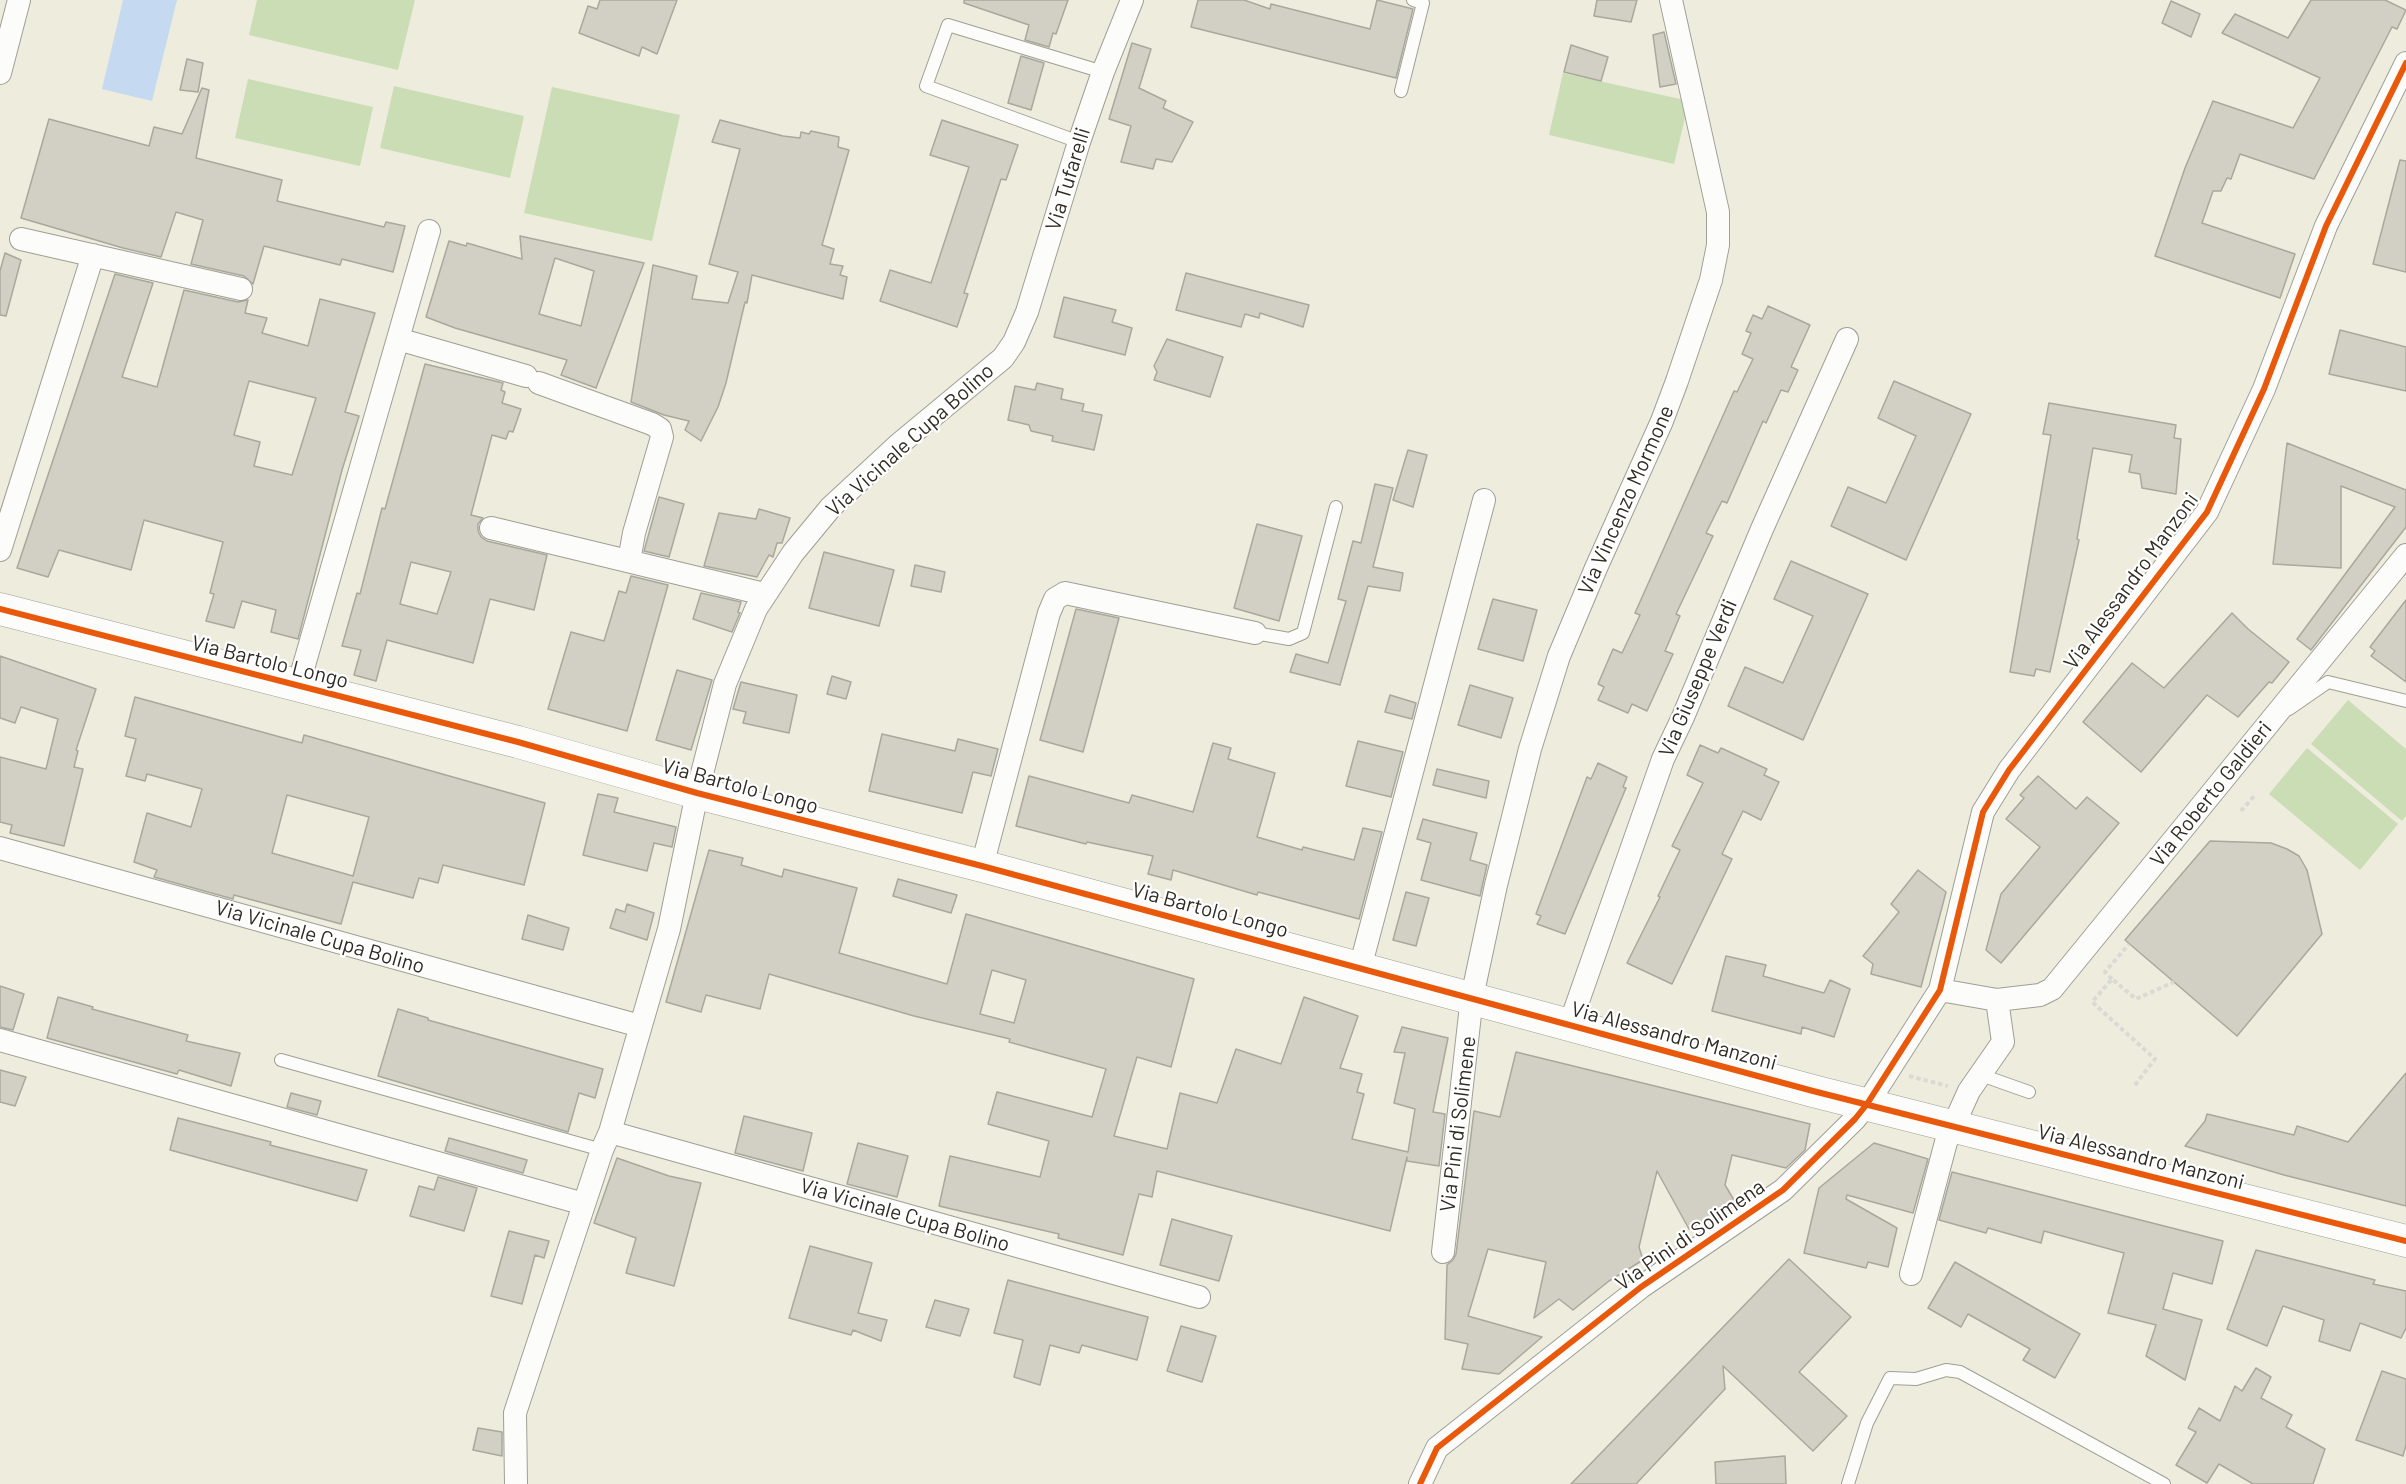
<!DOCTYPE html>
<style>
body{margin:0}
canvas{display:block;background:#eeecdd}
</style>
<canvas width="2406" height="1484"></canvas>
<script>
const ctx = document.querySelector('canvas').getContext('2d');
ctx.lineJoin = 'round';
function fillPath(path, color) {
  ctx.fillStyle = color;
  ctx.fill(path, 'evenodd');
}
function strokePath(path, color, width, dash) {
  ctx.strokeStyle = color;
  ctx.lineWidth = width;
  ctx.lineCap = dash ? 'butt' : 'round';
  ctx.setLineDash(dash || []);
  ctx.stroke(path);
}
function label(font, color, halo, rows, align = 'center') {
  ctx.font = font + ' Barlow,sans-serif';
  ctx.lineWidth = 4.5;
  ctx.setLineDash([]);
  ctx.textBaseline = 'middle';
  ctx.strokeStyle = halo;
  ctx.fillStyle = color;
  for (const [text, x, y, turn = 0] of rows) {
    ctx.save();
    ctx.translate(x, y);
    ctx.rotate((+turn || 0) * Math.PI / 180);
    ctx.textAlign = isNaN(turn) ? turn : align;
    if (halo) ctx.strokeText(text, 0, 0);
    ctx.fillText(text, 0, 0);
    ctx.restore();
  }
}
fillPath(new Path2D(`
 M 257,0 L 415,0 L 398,70 L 249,35 Z
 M 1563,73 L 1689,101 L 1674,164 L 1549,135 Z
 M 248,79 L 373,107 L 360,166 L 235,138 Z
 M 394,86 L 524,116 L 510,178 L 380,148 Z
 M 552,87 L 680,115 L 652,241 L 524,213 Z
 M 2348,700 L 2406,749 L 2406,816 L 2402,821 L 2311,744 Z
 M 2307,748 L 2398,824 L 2360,870 L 2269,794 Z`), '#caddb4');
fillPath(new Path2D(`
 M 123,0 L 177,0 L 152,101 L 102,89 Z`), '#c5d9f1');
const building = new Path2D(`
 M 600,0 L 677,0 L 657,54 L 642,47 L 639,56 L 579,33 L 588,6 L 597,9 Z
 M 964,0 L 1068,0 L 1056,34 L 1053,33 L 1049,47 L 1025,40 L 1029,25 L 964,3 Z
 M 1198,0 L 1244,0 L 1270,9 L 1271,4 L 1370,29 L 1377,0 L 1413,9 L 1396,78 L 1191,27 Z
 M 1597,0 L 1637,0 L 1631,22 L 1594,16 Z
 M 2311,0 L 2385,0 L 2406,10 L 2397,29 L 2392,27 L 2314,179 L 2240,154 L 2231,179 L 2227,178 L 2221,191 L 2213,191 L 2202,223 L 2295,254 L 2280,298 L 2155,256 L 2185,168 L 2213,101 L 2293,128 L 2320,78 L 2222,33 L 2235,14 L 2288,38 Z
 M 2171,1 L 2200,14 L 2191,37 L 2162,23 Z
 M 1664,32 L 1676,84 L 1660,87 L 1653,35 Z
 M 1132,43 L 1151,49 L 1139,88 L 1166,101 L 1163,108 L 1193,122 L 1172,162 L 1156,159 L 1153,169 L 1121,162 L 1131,126 L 1109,119 Z
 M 1571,45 L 1608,57 L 1601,81 L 1564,72 Z
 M 1021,56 L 1044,63 L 1031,110 L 1008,103 Z
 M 187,59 L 203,63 L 198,92 L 180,90 Z
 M 202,88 L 209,90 L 196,158 L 282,180 L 277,201 L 384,227 L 386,222 L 405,226 L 393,272 L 342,259 L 340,265 L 264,246 L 253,284 L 244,276 L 191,264 L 203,220 L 176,212 L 161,257 L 123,248 L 21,218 L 49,119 L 149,146 L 154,127 L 182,134 Z
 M 720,120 L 783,136 L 800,138 L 801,132 L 809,134 L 811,131 L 839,137 L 838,147 L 849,150 L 822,245 L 834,249 L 830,264 L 843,266 L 840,275 L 847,277 L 843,299 L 752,275 L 747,303 L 745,302 L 726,383 L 718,407 L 701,441 L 685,430 L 689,421 L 664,415 L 631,402 L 653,265 L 697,276 L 692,299 L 728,303 L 738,272 L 709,264 L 740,149 L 712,142 Z
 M 942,120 L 1018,145 L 1006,180 L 1001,179 L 964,293 L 968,294 L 957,327 L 880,301 L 890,270 L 931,283 L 969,167 L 930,155 Z
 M 2400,160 L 2406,161 L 2406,272 L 2373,264 Z
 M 520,236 L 644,263 L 596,388 L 561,375 L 567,360 L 455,328 L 426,317 L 449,241 L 466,246 L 467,243 L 522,259 ZM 555,258 L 594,271 L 581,326 L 539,314 Z
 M 5,253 L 21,260 L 6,316 L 0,315 L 0,271 Z
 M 1186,273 L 1309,305 L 1303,327 L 1260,313 L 1259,318 L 1245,314 L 1241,327 L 1176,310 Z
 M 115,274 L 153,283 L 122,377 L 157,387 L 184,290 L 238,302 L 248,300 L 245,313 L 267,318 L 262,333 L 308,346 L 320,299 L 375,313 L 345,412 L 359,416 L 342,470 L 298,639 L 271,632 L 276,610 L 242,601 L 234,628 L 206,621 L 214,594 L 210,593 L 223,542 L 144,520 L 131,570 L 59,550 L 48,577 L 17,568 ZM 249,381 L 316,398 L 292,475 L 254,466 L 260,442 L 234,435 Z
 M 1064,297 L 1116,310 L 1112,322 L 1132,328 L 1125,355 L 1054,337 Z
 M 1768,306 L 1810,325 L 1791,367 L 1798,370 L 1788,392 L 1781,390 L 1766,423 L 1763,421 L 1727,503 L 1722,501 L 1706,533 L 1713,536 L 1676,614 L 1680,616 L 1665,651 L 1673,654 L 1647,711 L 1632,704 L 1628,713 L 1598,700 L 1604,687 L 1598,684 L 1613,649 L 1622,653 L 1640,615 L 1635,613 L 1734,391 L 1737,392 L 1753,359 L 1742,354 L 1751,333 L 1746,331 L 1753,315 L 1762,319 Z
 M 2340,330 L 2406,347 L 2406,391 L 2329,374 Z
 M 1167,339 L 1223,357 L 1210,397 L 1154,380 L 1157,372 L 1154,366 Z
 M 425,364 L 503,383 L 501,390 L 505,392 L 502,403 L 521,409 L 513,432 L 509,431 L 506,439 L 492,435 L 471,515 L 483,518 L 478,524 L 478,531 L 481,537 L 487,541 L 547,555 L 534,610 L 490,599 L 473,663 L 387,640 L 376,681 L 354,675 L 361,650 L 342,646 L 357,593 L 360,594 L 382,508 L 385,509 ZM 411,562 L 451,572 L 437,614 L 400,604 Z
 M 1894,381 L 1971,414 L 1906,560 L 1831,526 L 1848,487 L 1886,503 L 1916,436 L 1878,418 Z
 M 1037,383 L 1063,389 L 1061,399 L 1084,404 L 1082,411 L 1102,415 L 1094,450 L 1052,441 L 1053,436 L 1031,431 L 1029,425 L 1008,420 L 1015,386 L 1035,390 Z
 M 2049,403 L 2176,425 L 2174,438 L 2181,439 L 2176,494 L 2142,488 L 2140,474 L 2129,472 L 2132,455 L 2093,448 L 2077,539 L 2079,540 L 2050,672 L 2036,669 L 2034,676 L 2010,672 L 2051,435 L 2043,434 Z
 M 2287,443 L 2406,490 L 2406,527 L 2311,650 L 2297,639 L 2395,507 L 2341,486 L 2341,568 L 2273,564 Z
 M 1408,450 L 1427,455 L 1413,507 L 1393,500 Z
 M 1375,484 L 1393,488 L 1373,567 L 1403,573 L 1400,591 L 1368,586 L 1340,685 L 1290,672 L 1296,654 L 1328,663 L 1346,601 L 1338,599 L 1353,541 L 1361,543 Z
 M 659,497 L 684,504 L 669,557 L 644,551 Z
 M 759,509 L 790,518 L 782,543 L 777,543 L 773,557 L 769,555 L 757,577 L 704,566 L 719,513 L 756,519 Z
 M 1257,524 L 1302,536 L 1279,621 L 1234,608 Z
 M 824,552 L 894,570 L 879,626 L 809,608 Z
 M 1791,561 L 1868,594 L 1803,740 L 1728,706 L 1745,667 L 1783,683 L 1813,616 L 1774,599 Z
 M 915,565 L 945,572 L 941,592 L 911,586 Z
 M 631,576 L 668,585 L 627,731 L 548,709 L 571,632 L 604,641 L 619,591 L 626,593 Z
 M 701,593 L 741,602 L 738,612 L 740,613 L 732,632 L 693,619 Z
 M 1493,599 L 1537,610 L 1523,661 L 1478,649 Z
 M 2406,600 L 2406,682 L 2371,656 L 2375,651 L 2370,647 Z
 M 1076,609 L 1119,618 L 1083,752 L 1040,740 Z
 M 2232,613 L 2248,629 L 2289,662 L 2272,683 L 2269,682 L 2238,717 L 2207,695 L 2141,772 L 2083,722 L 2132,663 L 2164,688 Z
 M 0,656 L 96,689 L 76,750 L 78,751 L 74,767 L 83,769 L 64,846 L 10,833 L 12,825 L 0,822 L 0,757 L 46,769 L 58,719 L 21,707 L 15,723 L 0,718 Z
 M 677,670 L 712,680 L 691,750 L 656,740 Z
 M 832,676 L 851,682 L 846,699 L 827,694 Z
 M 741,682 L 797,695 L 789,733 L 743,723 L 746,712 L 733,709 Z
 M 1470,685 L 1513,698 L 1501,738 L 1458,725 Z
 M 1390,695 L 1416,703 L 1412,719 L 1385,712 Z
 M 135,697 L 302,743 L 304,735 L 545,803 L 524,885 L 443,865 L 438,883 L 419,878 L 413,898 L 353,882 L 341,924 L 234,895 L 233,899 L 154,877 L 157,870 L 134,862 L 147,813 L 191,827 L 202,789 L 147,774 L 145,781 L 126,776 L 136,739 L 125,736 ZM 287,795 L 369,817 L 353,876 L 272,853 Z
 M 882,734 L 955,751 L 958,739 L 998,749 L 991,776 L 973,772 L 962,813 L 869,791 Z
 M 1358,741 L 1403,752 L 1391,797 L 1346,786 Z
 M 1213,743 L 1231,748 L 1228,759 L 1275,773 L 1257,837 L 1302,850 L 1303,847 L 1354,860 L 1363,828 L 1382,832 L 1359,919 L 1258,892 L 1257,895 L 1173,870 L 1171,880 L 1148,874 L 1153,856 L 1087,842 L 1086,844 L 1016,826 L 1029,776 L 1129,803 L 1132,795 L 1193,812 Z
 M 1700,745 L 1718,753 L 1721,748 L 1767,769 L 1764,775 L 1779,782 L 1761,820 L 1743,811 L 1722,854 L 1732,859 L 1672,984 L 1627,963 L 1660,897 L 1658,896 L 1680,850 L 1672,846 L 1703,783 L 1687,775 Z
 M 1598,763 L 1627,777 L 1623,787 L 1626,788 L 1565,934 L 1537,924 L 1541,916 L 1536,914 L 1587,777 L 1591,779 Z
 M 1437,769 L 1489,781 L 1486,798 L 1433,785 Z
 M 2038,776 L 2076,809 L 2087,797 L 2119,823 L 2001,963 L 1986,950 L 2001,894 L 2040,847 L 2006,819 L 2024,798 L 2020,795 Z
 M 598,794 L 618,798 L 614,812 L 676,827 L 672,847 L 654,843 L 647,871 L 583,855 Z
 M 1423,819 L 1477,833 L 1470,860 L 1487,865 L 1480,896 L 1421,880 L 1431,843 L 1417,839 Z
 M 2210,841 L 2271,843 L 2287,849 L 2299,856 L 2307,870 L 2322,934 L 2237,1036 L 2125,940 Z
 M 709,850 L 743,858 L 741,865 L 782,877 L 784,869 L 857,888 L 839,953 L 947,984 L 966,914 L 1194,979 L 1171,1067 L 1137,1057 L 1114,1136 L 1167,1149 L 1180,1093 L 1217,1103 L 1236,1049 L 1281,1064 L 1304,997 L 1358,1016 L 1340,1068 L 1362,1074 L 1357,1092 L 1364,1094 L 1352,1139 L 1408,1152 L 1415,1109 L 1394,1103 L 1405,1053 L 1394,1052 L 1402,1027 L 1448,1038 L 1433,1112 L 1445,1114 L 1439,1166 L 1407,1161 L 1407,1157 L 1390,1231 L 1157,1171 L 1152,1197 L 1139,1194 L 1123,1255 L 1058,1238 L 1059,1234 L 939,1206 L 950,1156 L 1040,1177 L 1049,1141 L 988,1124 L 997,1092 L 1092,1117 L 1106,1069 L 1009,1042 L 1010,1039 L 914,1016 L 769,974 L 760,1009 L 706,995 L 701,1012 L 666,1002 ZM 992,970 L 1026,980 L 1014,1023 L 980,1014 Z
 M 1918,870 L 1946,892 L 1921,987 L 1871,974 L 1873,964 L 1863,956 L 1899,912 L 1891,904 Z
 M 898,879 L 957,895 L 951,913 L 893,896 Z
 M 1406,892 L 1429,898 L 1416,946 L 1393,940 Z
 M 627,904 L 654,913 L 647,940 L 610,928 L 616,909 L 625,912 Z
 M 528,915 L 569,928 L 563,950 L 522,939 Z
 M 1726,956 L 1766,965 L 1763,976 L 1824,993 L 1830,980 L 1850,989 L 1834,1037 L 1802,1027 L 1801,1034 L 1712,1011 Z
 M 0,986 L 24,994 L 13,1030 L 0,1027 Z
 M 58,997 L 93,1007 L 92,1009 L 188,1035 L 186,1041 L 240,1053 L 231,1086 L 179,1070 L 177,1074 L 47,1038 Z
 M 398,1009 L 428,1018 L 428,1020 L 603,1069 L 595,1098 L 579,1093 L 568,1132 L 378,1076 Z
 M 1516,1052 L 1810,1124 L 1805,1150 L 1786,1168 L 1732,1155 L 1725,1185 L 1737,1205 L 1689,1229 L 1657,1171 L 1639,1247 L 1643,1260 L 1609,1281 L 1573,1310 L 1559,1299 L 1534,1318 L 1546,1262 L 1488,1249 L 1468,1316 L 1542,1337 L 1499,1374 L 1462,1369 L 1468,1344 L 1445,1339 L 1447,1265 L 1453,1260 L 1456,1254 L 1474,1111 L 1500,1117 Z
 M 0,1070 L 26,1077 L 15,1106 L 0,1102 Z
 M 2406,1073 L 2406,1206 L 2284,1175 L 2185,1146 L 2205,1121 L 2207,1114 L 2294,1135 L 2297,1126 L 2348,1142 Z
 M 291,1093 L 321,1101 L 317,1115 L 287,1107 Z
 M 744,1116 L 812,1133 L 803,1171 L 735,1153 Z
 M 178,1118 L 271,1142 L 270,1145 L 367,1170 L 357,1201 L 170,1150 Z
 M 449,1138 L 527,1160 L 523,1173 L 445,1151 Z
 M 858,1143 L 908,1156 L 897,1197 L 847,1184 Z
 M 1874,1143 L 1928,1159 L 1913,1213 L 1847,1195 L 1846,1199 L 1897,1228 L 1888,1267 L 1868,1262 L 1866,1268 L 1804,1253 L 1819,1188 Z
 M 617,1158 L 669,1176 L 701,1183 L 674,1286 L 626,1273 L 636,1238 L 594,1223 Z
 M 1952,1172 L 2223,1241 L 2212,1284 L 2173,1273 L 2163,1309 L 2202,1320 L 2185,1380 L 2146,1356 L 2156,1325 L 2108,1313 L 2124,1253 L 2044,1231 L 2041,1243 L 1988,1228 L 1986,1233 L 1939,1220 Z
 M 438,1177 L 477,1188 L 464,1231 L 410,1216 L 419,1186 L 434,1190 Z
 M 1172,1219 L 1232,1236 L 1219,1281 L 1160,1265 Z
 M 509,1231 L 549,1241 L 544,1258 L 535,1255 L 522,1304 L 491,1296 Z
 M 810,1246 L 872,1263 L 858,1313 L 887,1320 L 881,1341 L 853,1330 L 851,1335 L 789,1318 Z
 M 2256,1250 L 2375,1280 L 2373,1284 L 2406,1291 L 2406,1328 L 2401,1338 L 2360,1323 L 2350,1351 L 2319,1341 L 2324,1320 L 2283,1306 L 2267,1346 L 2227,1329 Z
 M 1789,1259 L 1851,1317 L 1799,1372 L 1847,1416 L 1813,1451 L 1723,1366 L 1725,1389 L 1636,1484 L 1571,1484 Z
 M 1955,1262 L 2080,1334 L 2055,1378 L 2023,1360 L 2030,1349 L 1968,1314 L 1961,1327 L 1928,1308 Z
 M 1008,1280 L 1148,1317 L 1137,1360 L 1082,1345 L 1079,1353 L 1050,1345 L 1040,1385 L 1014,1377 L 1023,1340 L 994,1333 Z
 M 935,1300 L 969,1309 L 960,1336 L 926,1327 Z
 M 1181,1326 L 1216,1336 L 1202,1382 L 1167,1371 Z
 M 2256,1368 L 2271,1377 L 2261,1398 L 2292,1415 L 2286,1427 L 2325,1449 L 2313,1484 L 2253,1484 L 2219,1464 L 2207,1483 L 2176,1465 L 2196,1432 L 2188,1428 L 2199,1408 L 2220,1421 L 2235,1386 L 2242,1391 Z
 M 2382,1371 L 2406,1379 L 2406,1445 L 2403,1456 L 2356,1440 Z
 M 478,1428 L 502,1432 L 502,1456 L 473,1450 Z
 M 1785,1456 L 1786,1484 L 1716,1484 L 1715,1462 Z`);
fillPath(building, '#d2d0c5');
strokePath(building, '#a9a89c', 1.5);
const lane = new Path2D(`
 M 1401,91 L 1423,3 L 1413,0
 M 1079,142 L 926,86 L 948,25 L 1103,72
 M 1255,633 L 1289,639 L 1303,633 L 1336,507
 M 2289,709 L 2328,682 L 2406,701
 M 281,1060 L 602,1150
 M 1981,1075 L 2029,1092
 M 1848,1484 L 1867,1423 L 1890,1378 L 1916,1379 L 1946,1370 L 1960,1372 L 2164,1484`);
const street = new Path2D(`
 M 0,73 L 19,0
 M 21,239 L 241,289
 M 398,339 L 526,376
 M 539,383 L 652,424 L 660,429 L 662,437 L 634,533 L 629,561
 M 491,528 L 764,594
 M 0,550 L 93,255
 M 298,686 L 429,231
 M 0,848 L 640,1026
 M 982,866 L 1049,613 L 1055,599 L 1065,593 L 1255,633
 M 1360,968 L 1484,500
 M 1997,1000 L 2040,995 L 2052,989 L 2406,555
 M 1570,1024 L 1663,759 L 1683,717 L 1762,529 L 1847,339
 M 0,1040 L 584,1204
 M 610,1132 L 1199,1297
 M 1443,1252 L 1472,997 L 1496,885 L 1530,749 L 1559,656 L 1596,568 L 1662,421 L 1677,381 L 1711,280 L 1718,245 L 1718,212 L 1671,0
 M 1911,1274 L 1946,1142 L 1969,1091 L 2003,1042 L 1997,1000 L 1940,990
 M 516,1484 L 515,1413 L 602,1150 L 610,1132 L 669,929 L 697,793 L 725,684 L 756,609 L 793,553 L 831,507 L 898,445 L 1003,358 L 1014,342 L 1027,312 L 1079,142 L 1103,72 L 1132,0
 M 1420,1484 L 1437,1448 L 1641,1287 L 1783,1190 L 1855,1119 L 1867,1104 L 1940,990 L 1983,812 L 2009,770 L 2207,512 L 2264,389 L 2326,226 L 2406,63`);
const secondary = new Path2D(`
 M 0,609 L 518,742 L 697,793 L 982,866 L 1813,1091 L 2406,1241`);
strokePath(lane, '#a09f94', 14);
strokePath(street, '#a09f94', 24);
strokePath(secondary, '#a09f94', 33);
strokePath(new Path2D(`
 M 2241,811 L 2255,795
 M 2112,979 L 2105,972 L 2129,944
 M 1909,1076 L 1948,1086
 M 2135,1085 L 2155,1059 L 2092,1002 L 2112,979 L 2136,999 L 2174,982`), '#dadad5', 4, [4.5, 3]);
strokePath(lane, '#fcfcfa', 12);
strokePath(street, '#fcfcfa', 22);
strokePath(secondary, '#fcfcfa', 32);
strokePath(new Path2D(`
 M 0,609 L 518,742 L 697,793 L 982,866 L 1813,1091 L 2406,1241
 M 1420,1484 L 1437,1448 L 1641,1287 L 1783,1190 L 1855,1119 L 1867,1104 L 1940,990 L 1983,812 L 2009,770 L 2207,512 L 2264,389 L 2326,226 L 2406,63`), '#e8590c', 6);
label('21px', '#2f2d23', '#fff', [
 ["Via Tufarelli",1068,179,-73],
 ["Via Vicinale Cupa Bolino",910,440,-42],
 ["Via Vincenzo Mormone",1626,500,-66],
 ["Via Alessandro Manzoni",2131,581,-54],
 ["Via Bartolo Longo",270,662,14],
 ["Via Giuseppe Verdi",1698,678,-67],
 ["Via Bartolo Longo",740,786,15],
 ["Via Roberto Galdieri",2211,794,-51],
 ["Via Bartolo Longo",1210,910,15],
 ["Via Vicinale Cupa Bolino",320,937,16],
 ["Via Alessandro Manzoni",1674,1036,15],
 ["Via Pini di Solimene",1458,1124,-83],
 ["Via Alessandro Manzoni",2141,1157,14],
 ["Via Vicinale Cupa Bolino",905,1215,16],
 ["Via Pini di Solimena",1690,1235,-35]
]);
</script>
